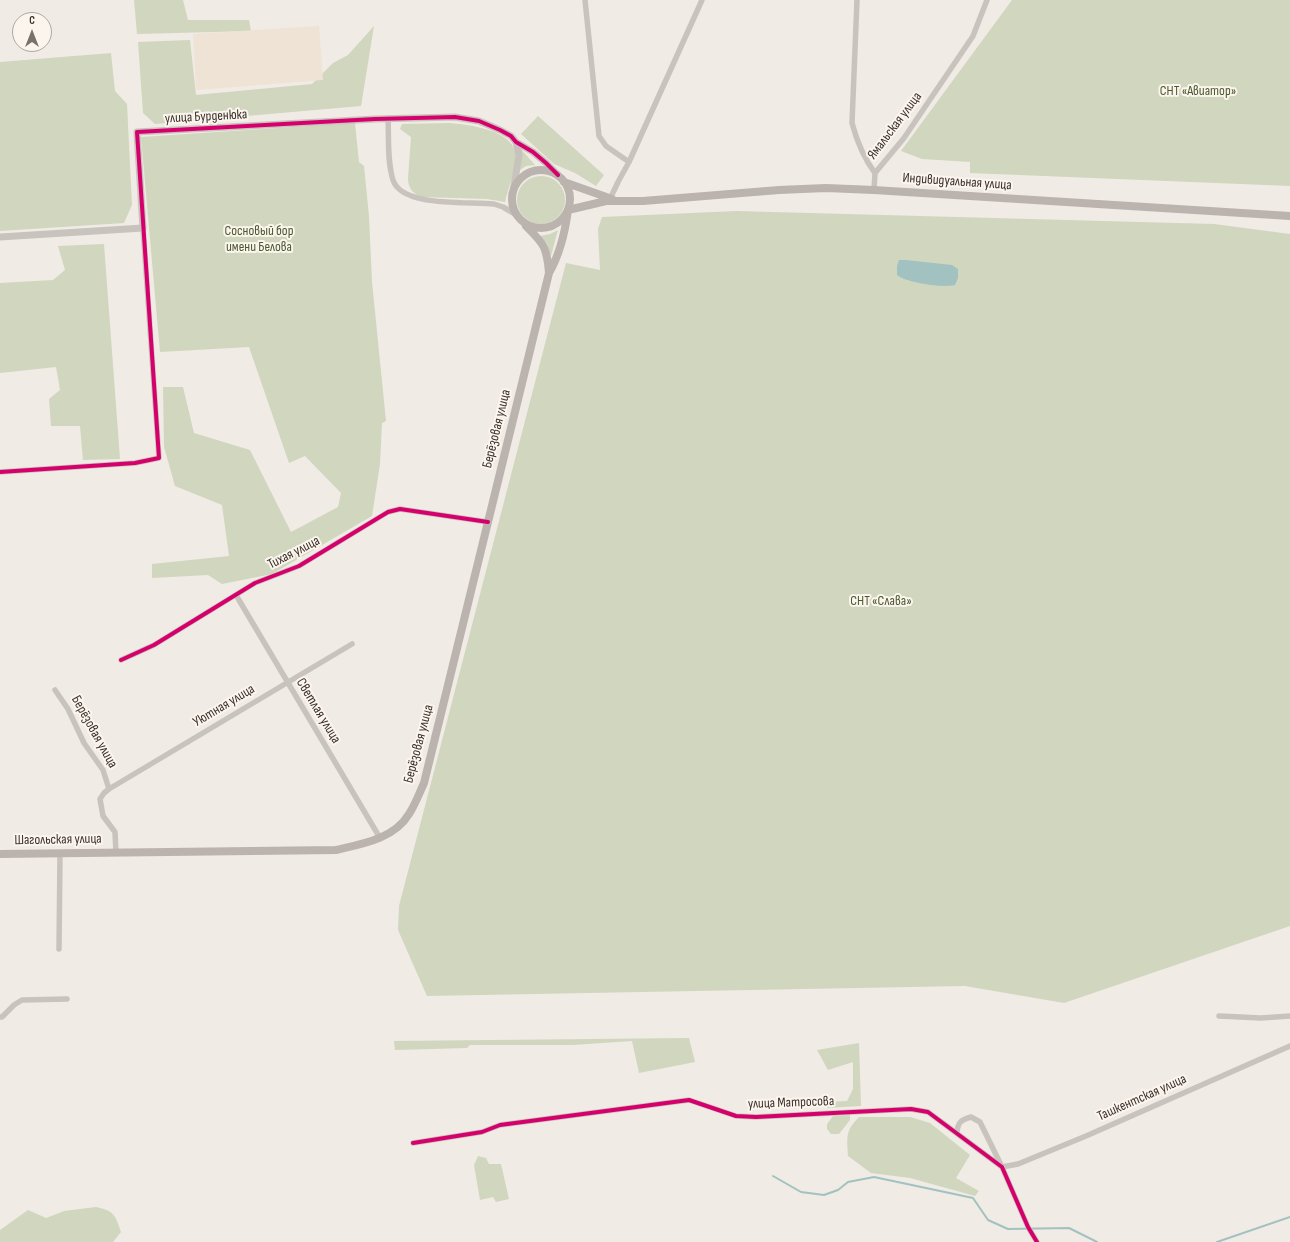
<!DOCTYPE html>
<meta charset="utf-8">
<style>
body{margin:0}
#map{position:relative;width:1290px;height:1242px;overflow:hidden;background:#f0ebe5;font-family:"Sofia Sans Condensed",sans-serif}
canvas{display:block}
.north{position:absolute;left:12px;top:12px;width:40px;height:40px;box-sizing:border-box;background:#fbf5ee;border:1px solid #aea6a0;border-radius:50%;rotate:0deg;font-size:11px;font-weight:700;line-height:16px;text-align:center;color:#3b302b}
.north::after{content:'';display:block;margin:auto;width:14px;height:18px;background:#7a716c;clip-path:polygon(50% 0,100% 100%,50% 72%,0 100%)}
</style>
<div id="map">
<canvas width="1290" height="1242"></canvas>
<div class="north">С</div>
</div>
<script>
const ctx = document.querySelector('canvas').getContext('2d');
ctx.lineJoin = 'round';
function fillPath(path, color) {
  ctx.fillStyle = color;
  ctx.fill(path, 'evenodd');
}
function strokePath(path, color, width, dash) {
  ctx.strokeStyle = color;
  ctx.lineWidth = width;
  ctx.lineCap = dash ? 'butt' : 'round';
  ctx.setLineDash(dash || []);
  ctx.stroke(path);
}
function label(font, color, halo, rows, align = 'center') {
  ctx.font = font + ' "Sofia Sans Condensed",sans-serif';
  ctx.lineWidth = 4;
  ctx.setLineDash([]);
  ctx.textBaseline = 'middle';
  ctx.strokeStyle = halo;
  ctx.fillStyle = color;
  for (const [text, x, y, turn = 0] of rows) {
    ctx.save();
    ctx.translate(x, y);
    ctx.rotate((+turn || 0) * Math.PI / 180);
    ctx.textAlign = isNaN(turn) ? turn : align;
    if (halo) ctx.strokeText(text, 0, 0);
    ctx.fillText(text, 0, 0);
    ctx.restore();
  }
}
fillPath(new Path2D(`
 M 134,0 L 183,0 L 188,20 L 249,20 L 251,31 L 137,34 Z
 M 1012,0 L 1290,0 L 1290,186 L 970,173 L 970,162 L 922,159 L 901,151 Z
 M 374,26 L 361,106 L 155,124 L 143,113 L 138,42 L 190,40 L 196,95 L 312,84 L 333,63 L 348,55 Z
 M 111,53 L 115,91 L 127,104 L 132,205 L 124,223 L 0,231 L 0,62 Z
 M 538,116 L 604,175 L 596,186 L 575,173 L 554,164 L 521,134 Z
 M 355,123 L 359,162 L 364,166 L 369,216 L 372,282 L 386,421 L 382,423 L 380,464 L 372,516 L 272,574 L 222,584 L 208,575 L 152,578 L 152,564 L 229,556 L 222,505 L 175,486 L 164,447 L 163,387 L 183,387 L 194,433 L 250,450 L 291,532 L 338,507 L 341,493 L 305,456 L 289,463 L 249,347 L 160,352 L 141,137 Z
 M 450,123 C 470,125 516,130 516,157 C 516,172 508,187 505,202 L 487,199 L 422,197 C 413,194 408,188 408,178 L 411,137 L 400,129 L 402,124 Z
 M 520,148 L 535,165 L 526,166 L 517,172 Z
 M517 200a24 24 0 1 1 48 0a24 24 0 1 1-48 0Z
 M 736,211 L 1214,224 L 1290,234 L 1290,926 L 1064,1003 L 965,986 L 427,996 L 398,930 L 399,906 L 566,263 L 600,270 L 598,229 L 602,217 Z
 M 558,230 L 551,256 L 547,244 L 540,236 L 550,234 Z
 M 104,244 L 120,459 L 83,460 L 80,426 L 51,426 L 49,399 L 60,390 L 56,367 L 0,373 L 0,283 L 53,280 L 65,270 L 58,246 Z
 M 689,1038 L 695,1062 L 639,1073 L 632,1041 L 573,1045 L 470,1045 L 467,1048 L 395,1050 L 394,1041 Z
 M 859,1043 L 861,1106 L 827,1108 L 827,1102 L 847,1101 L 853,1089 L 853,1062 L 828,1070 L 817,1050 Z
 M 850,1115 L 850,1120 L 839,1134 L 831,1134 L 827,1129 L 827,1124 L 833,1116 Z
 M 859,1117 L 910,1117 L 930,1123 L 970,1155 L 956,1178 L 979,1191 L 975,1196 L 910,1178 L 871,1173 L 848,1156 C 847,1137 845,1131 859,1117 Z
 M 478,1156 L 486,1158 L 489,1164 L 501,1164 L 509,1199 L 496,1202 L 493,1197 L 480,1200 L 474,1165 Z
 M 96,1207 C 114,1211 115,1214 121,1232 L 113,1242 L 0,1242 L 0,1230 L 28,1210 L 46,1218 L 64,1211 Z`), '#d1d6bf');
fillPath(new Path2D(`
 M 319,26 L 323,80 L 196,90 L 193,34 Z`), '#eee3d5');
fillPath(new Path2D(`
 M 899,260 L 906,260 L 952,265 L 958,269 L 958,278 L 955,285 C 943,288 907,283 897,275 L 897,266 Z`), '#a1c2c1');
strokePath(new Path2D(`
 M 773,1176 L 801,1192 L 824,1195 L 838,1190 L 848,1182 L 874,1177 L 973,1198 L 988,1220 L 1008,1229 L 1069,1228 L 1097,1242
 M 1217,1242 L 1290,1217`), '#a1c2c1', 2);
strokePath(new Path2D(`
 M 585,0 L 599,136 L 606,146 L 629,162
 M 857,0 L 852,123 C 857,142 863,157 875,173 L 904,138 L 973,36 L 987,0
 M 388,118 C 389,138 387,161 393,180 C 402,208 470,201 494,204 L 503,207 L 515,214
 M 874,190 L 875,173
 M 610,199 L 618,182 L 629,162 L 702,0
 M 0,472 L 135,463 L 159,458 L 143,228
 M 236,595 L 380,838
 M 121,660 L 154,645 L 255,583 L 299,566 L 388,512 L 400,509 L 488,522
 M 55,690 L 68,709 L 84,743 L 103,770 L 109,789 L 104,793 L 100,799 L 103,816 L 115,832 L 116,853
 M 109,789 L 352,644
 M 59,949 L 60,853
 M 1219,1016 L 1261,1018 L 1290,1016
 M 0,1017 L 2,1017 L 14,1005 L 22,1000 L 67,999
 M 957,1132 C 958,1122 961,1120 971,1117 L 980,1122 L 1002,1167 L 1018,1164 L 1086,1136 L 1290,1046
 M 413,1143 L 482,1132 L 500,1125 L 689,1100 L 736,1116 L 756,1117 L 911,1109 L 928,1112 L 1002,1167 L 1028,1227 L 1037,1242`), '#c9c3be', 5.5);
strokePath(new Path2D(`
 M 514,186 L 519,155 L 516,142
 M 0,237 L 143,228 L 137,132 L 375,119 L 455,117 L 479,121 L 500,130 L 511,136 L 516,142 L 533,152 L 546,163 L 558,175`), '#c9c3be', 7);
strokePath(new Path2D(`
 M512 199a29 29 0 1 1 58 0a29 29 0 1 1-58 0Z
 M 564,182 L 612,199
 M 568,210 L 606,201 L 643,201 L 779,190 L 826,188 L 874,190 L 1290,216
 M 526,226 C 544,244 547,247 549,273
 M 0,854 L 336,850 C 362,844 394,839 409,814 C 415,805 419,794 424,783 L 549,273 C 560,254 565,233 568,210`), '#bab3ae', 8);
strokePath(new Path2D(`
 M 0,472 L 135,463 L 159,458 L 137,132 L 375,119 L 455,117 L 479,121 L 500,130 L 511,136 L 516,142 L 533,152 L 546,163 L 558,175
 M 121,660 L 154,645 L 255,583 L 299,566 L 388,512 L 400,509 L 488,522
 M 413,1143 L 482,1132 L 500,1125 L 689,1100 L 736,1116 L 756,1117 L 911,1109 L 928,1112 L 1002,1167 L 1028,1227 L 1037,1242`), '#d6006c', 4);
label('14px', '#4a5a2e', '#fbf5ee', [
 ["СНТ «Авиатор»",1198,91],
 ["Сосновый бор",259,231],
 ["имени Белова",259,247],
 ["СНТ «Слава»",881,601]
]);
label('14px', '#3b302b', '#fbf5ee', [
 ["улица Бурденюка",206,117,-3],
 ["Ямальская улица",895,126,-53],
 ["Индивидуальная улица",957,182,4],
 ["Берёзовая улица",497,429,-76],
 ["Тихая улица",294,553,-27],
 ["Уютная улица",224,706,-31],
 ["Светлая улица",318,711,59],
 ["Берёзовая улица",94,732,61],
 ["Берёзовая улица",419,744,-75],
 ["Шагольская улица",58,840,-1],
 ["Ташкентская улица",1142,1098,-24],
 ["улица Матросова",791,1103,-2]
]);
</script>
